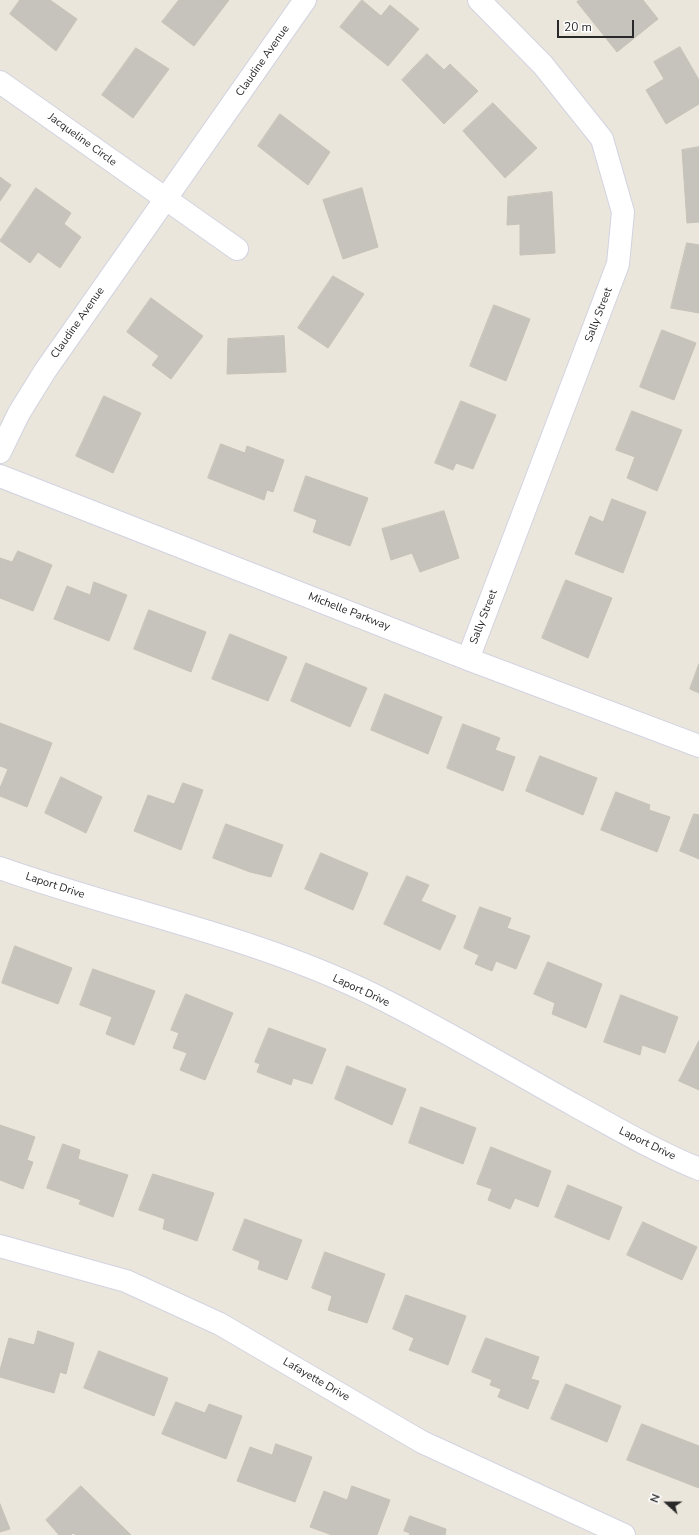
<!DOCTYPE html>
<style>
body{margin:0}
#map{position:relative;width:699px;height:1535px;overflow:hidden;background:#ebe6dc;font-family:"Nunito Sans",sans-serif}
canvas{display:block}
.north{position:absolute;left:647px;top:1483px;width:40px;height:40px;-webkit-text-stroke:3px #fff;paint-order:stroke;rotate:291deg;font-size:11px;font-weight:700;line-height:16px;text-align:center;color:#292929}
.north::after{content:'';display:block;margin:auto;width:14px;height:18px;background:#292929;clip-path:polygon(50% 0,100% 100%,50% 72%,0 100%)}
.scale{position:absolute;left:557px;top:20px;width:77px;height:18px;box-sizing:border-box;border:2px solid #292929;border-top:0;padding-left:5px;font-size:12px;line-height:14px;white-space:nowrap;color:#292929;-webkit-text-stroke:3px #fff;paint-order:stroke}
</style>
<div id="map">
<canvas width="699" height="1535"></canvas>
<div class="north">N</div>
<div class="scale">20 m</div>
</div>
<script>
const ctx = document.querySelector('canvas').getContext('2d');
ctx.lineJoin = 'round';
function fillPath(path, color) {
  ctx.fillStyle = color;
  ctx.fill(path, 'evenodd');
}
function strokePath(path, color, width, dash) {
  ctx.strokeStyle = color;
  ctx.lineWidth = width;
  ctx.lineCap = dash ? 'butt' : 'round';
  ctx.setLineDash(dash || []);
  ctx.stroke(path);
}
function label(font, color, halo, rows, align = 'center') {
  ctx.font = font + ' "Nunito Sans",sans-serif';
  ctx.lineWidth = 3;
  ctx.setLineDash([]);
  ctx.textBaseline = 'middle';
  ctx.strokeStyle = halo;
  ctx.fillStyle = color;
  for (const [text, x, y, turn = 0] of rows) {
    ctx.save();
    ctx.translate(x, y);
    ctx.rotate((+turn || 0) * Math.PI / 180);
    ctx.textAlign = isNaN(turn) ? turn : align;
    if (halo) ctx.strokeText(text, 0, 0);
    ctx.fillText(text, 0, 0);
    ctx.restore();
  }
}
const building = new Path2D(`
 M 20,0 L 50,0 L 77,19 L 56,51 L 10,14 Z
 M 179,0 L 229,0 L 194,46 L 162,22 Z
 M 362,0 L 381,16 L 390,5 L 419,29 L 388,66 L 340,27 Z
 M 580,0 L 643,0 L 658,19 L 617,52 L 577,2 Z
 M 680,47 L 699,80 L 699,104 L 666,124 L 646,90 L 664,79 L 654,62 Z
 M 136,48 L 169,69 L 133,118 L 102,95 Z
 M 427,54 L 444,70 L 450,64 L 478,91 L 444,124 L 402,80 Z
 M 493,103 L 537,148 L 505,178 L 463,131 Z
 M 280,114 L 330,152 L 308,185 L 258,146 Z
 M 699,147 L 699,222 L 687,223 L 682,150 Z
 M 0,177 L 11,185 L 0,201 Z
 M 36,188 L 71,213 L 64,224 L 81,237 L 60,268 L 38,252 L 30,263 L 0,241 Z
 M 362,188 L 378,247 L 343,259 L 323,200 Z
 M 552,192 L 555,253 L 520,255 L 520,224 L 507,225 L 508,197 Z
 M 687,243 L 699,245 L 699,313 L 671,308 Z
 M 333,276 L 364,294 L 328,348 L 298,328 Z
 M 151,298 L 203,336 L 171,379 L 152,365 L 159,356 L 127,332 Z
 M 494,305 L 530,319 L 506,381 L 470,366 Z
 M 662,330 L 696,343 L 674,400 L 640,387 Z
 M 284,336 L 286,372 L 227,374 L 228,339 Z
 M 104,396 L 141,413 L 113,473 L 76,456 Z
 M 461,401 L 496,415 L 473,469 L 456,463 L 453,470 L 435,463 Z
 M 632,411 L 682,430 L 657,491 L 627,478 L 635,457 L 616,450 Z
 M 221,444 L 245,453 L 247,446 L 284,460 L 273,492 L 267,490 L 264,500 L 208,478 Z
 M 306,476 L 368,498 L 350,546 L 313,532 L 317,520 L 294,511 Z
 M 612,499 L 646,512 L 623,573 L 575,554 L 590,516 L 603,522 Z
 M 444,511 L 459,558 L 420,572 L 412,553 L 391,560 L 382,529 Z
 M 18,551 L 52,565 L 33,611 L 0,598 L 0,558 L 12,562 Z
 M 566,580 L 612,598 L 588,658 L 542,638 Z
 M 94,582 L 127,595 L 109,641 L 54,619 L 67,586 L 90,595 Z
 M 149,610 L 206,632 L 191,672 L 134,649 Z
 M 230,634 L 287,657 L 268,701 L 212,679 Z
 M 306,663 L 367,688 L 350,727 L 291,701 Z
 M 699,664 L 699,693 L 690,689 Z
 M 385,694 L 442,717 L 428,754 L 371,730 Z
 M 0,723 L 52,743 L 27,807 L 0,796 L 0,788 L 8,769 L 0,766 Z
 M 463,724 L 500,738 L 495,750 L 515,757 L 503,791 L 447,768 Z
 M 540,756 L 597,778 L 583,815 L 526,791 Z
 M 61,777 L 102,797 L 86,833 L 45,813 Z
 M 183,783 L 203,790 L 181,850 L 134,831 L 148,795 L 174,804 Z
 M 616,792 L 650,805 L 649,810 L 670,817 L 657,852 L 601,830 Z
 M 694,814 L 699,815 L 699,859 L 680,851 Z
 M 226,824 L 283,845 L 271,877 L 250,872 L 213,858 Z
 M 321,853 L 368,873 L 353,910 L 305,889 Z
 M 407,876 L 429,885 L 421,901 L 456,916 L 440,950 L 384,924 Z
 M 480,907 L 511,918 L 507,928 L 530,936 L 516,969 L 496,961 L 492,971 L 475,964 L 479,955 L 464,948 Z
 M 15,946 L 72,968 L 58,1004 L 2,983 Z
 M 548,962 L 602,984 L 586,1028 L 552,1014 L 555,1003 L 534,994 Z
 M 93,969 L 155,991 L 134,1045 L 106,1034 L 112,1017 L 80,1005 Z
 M 186,994 L 233,1013 L 205,1080 L 180,1070 L 187,1053 L 173,1048 L 179,1033 L 171,1030 Z
 M 621,995 L 678,1017 L 665,1053 L 642,1045 L 640,1055 L 604,1042 Z
 M 269,1028 L 326,1049 L 312,1084 L 293,1078 L 291,1085 L 257,1072 L 260,1064 L 255,1062 Z
 M 699,1041 L 699,1090 L 679,1081 Z
 M 347,1066 L 406,1089 L 392,1125 L 335,1099 Z
 M 421,1107 L 476,1128 L 463,1164 L 409,1143 Z
 M 0,1125 L 35,1137 L 27,1160 L 33,1162 L 23,1189 L 0,1180 Z
 M 63,1144 L 80,1150 L 78,1159 L 128,1175 L 113,1217 L 79,1204 L 81,1200 L 47,1188 Z
 M 491,1147 L 551,1171 L 538,1207 L 515,1198 L 510,1209 L 488,1200 L 492,1189 L 477,1184 Z
 M 153,1174 L 214,1193 L 197,1241 L 163,1229 L 165,1219 L 139,1210 Z
 M 568,1185 L 622,1207 L 609,1240 L 555,1217 Z
 M 245,1219 L 302,1240 L 287,1280 L 258,1269 L 260,1261 L 233,1250 Z
 M 643,1222 L 697,1247 L 682,1280 L 627,1255 Z
 M 325,1252 L 385,1274 L 367,1323 L 328,1310 L 332,1296 L 312,1288 Z
 M 406,1295 L 466,1316 L 448,1365 L 409,1350 L 414,1338 L 393,1329 Z
 M 38,1331 L 74,1343 L 66,1374 L 60,1372 L 54,1393 L 0,1377 L 0,1370 L 9,1338 L 34,1345 Z
 M 486,1338 L 539,1357 L 531,1379 L 539,1381 L 528,1409 L 498,1397 L 501,1389 L 490,1385 L 492,1380 L 472,1372 Z
 M 99,1351 L 168,1378 L 154,1416 L 84,1388 Z
 M 566,1384 L 621,1406 L 607,1442 L 551,1419 Z
 M 176,1402 L 205,1413 L 209,1404 L 242,1416 L 226,1459 L 162,1434 Z
 M 642,1424 L 699,1446 L 699,1488 L 627,1460 Z
 M 276,1444 L 312,1457 L 295,1502 L 237,1481 L 250,1447 L 272,1455 Z
 M 81,1486 L 131,1535 L 76,1535 L 73,1533 L 71,1535 L 59,1535 L 46,1520 Z
 M 352,1486 L 390,1500 L 377,1535 L 332,1535 L 310,1527 L 324,1491 L 347,1500 Z
 M 0,1504 L 10,1529 L 0,1532 Z
 M 410,1516 L 446,1529 L 445,1535 L 409,1535 L 410,1533 L 404,1531 Z`);
fillPath(building, '#c6c3bc');
strokePath(building, '#c6c2b6', 1);
const minor = new Path2D(`
 M 0,82 L 237,249
 M 0,452 L 19,413 L 45,371 L 305,0
 M 0,476 L 468,659 L 699,746
 M 468,659 L 618,264 L 623,212 L 602,139 L 543,65 L 479,0
 M 0,868 C 124,912 255,936 374,995 C 443,1029 509,1069 576,1106 C 616,1128 657,1152 699,1169
 M 0,1246 L 126,1281 L 220,1324 L 422,1442 L 624,1535`);
strokePath(minor, '#d2d3e1', 24);
strokePath(minor, '#fff', 22);
label('11px', '#292929', '#fff', [
 ["Claudine Avenue",263,61,-55],
 ["Jacqueline Circle",82,140,36],
 ["Sally Street",599,315,-69],
 ["Claudine Avenue",78,323,-55],
 ["Michelle Parkway",349,612,21],
 ["Sally Street",484,617,-69],
 ["Laport Drive",55,886,18],
 ["Laport Drive",361,991,25],
 ["Laport Drive",647,1144,26],
 ["Lafayette Drive",316,1380,30]
]);
</script>
